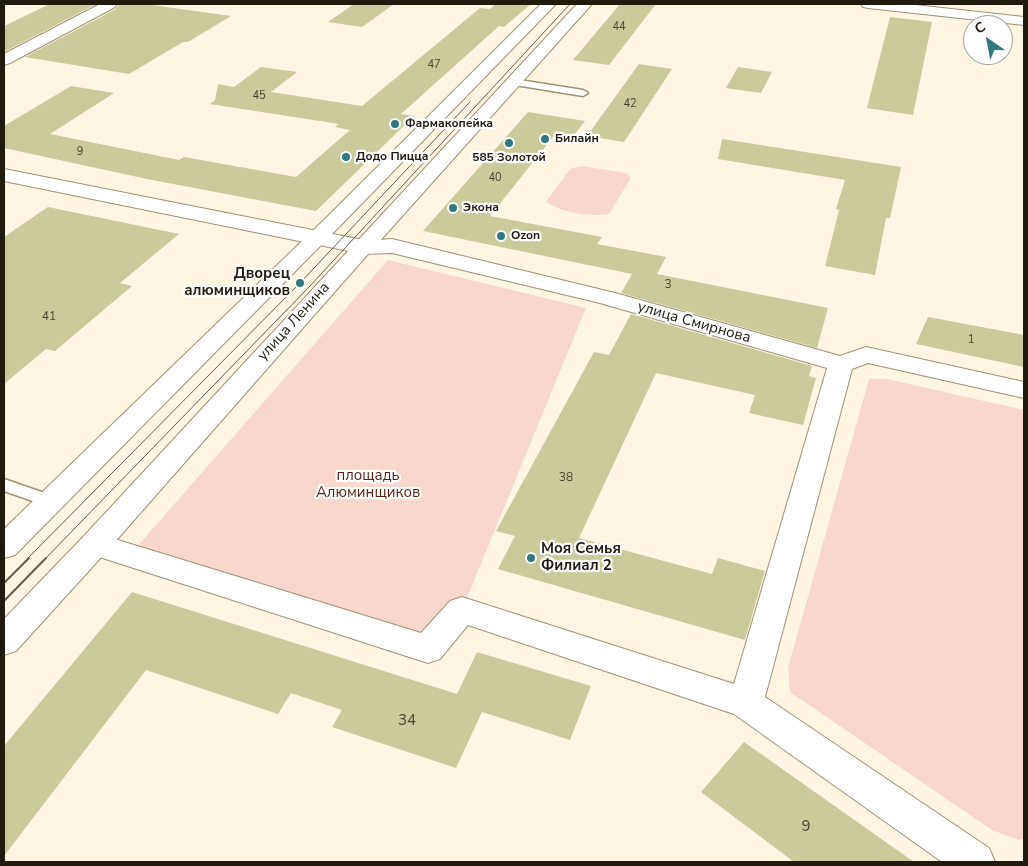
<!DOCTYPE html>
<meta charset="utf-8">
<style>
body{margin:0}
#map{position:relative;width:1028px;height:866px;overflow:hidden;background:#fef5e2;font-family:"Nunito Sans",sans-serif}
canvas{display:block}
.frame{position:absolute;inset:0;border:5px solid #201a0f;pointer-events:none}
.north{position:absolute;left:963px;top:15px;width:50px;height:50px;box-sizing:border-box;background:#fff;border:1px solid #a6a39f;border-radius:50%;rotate:327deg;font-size:14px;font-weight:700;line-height:20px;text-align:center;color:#201a0f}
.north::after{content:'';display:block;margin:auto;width:18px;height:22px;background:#30797f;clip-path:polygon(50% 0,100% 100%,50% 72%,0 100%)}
</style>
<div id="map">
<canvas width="1028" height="866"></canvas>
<div class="frame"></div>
<div class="north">С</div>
</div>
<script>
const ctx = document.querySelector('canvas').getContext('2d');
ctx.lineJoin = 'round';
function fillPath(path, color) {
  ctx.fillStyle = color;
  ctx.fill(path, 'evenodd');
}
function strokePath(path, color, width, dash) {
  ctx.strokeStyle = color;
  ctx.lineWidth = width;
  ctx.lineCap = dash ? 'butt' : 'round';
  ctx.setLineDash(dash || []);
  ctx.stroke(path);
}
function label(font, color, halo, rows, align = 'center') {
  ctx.font = font + ' "Nunito Sans",sans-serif';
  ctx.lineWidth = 4.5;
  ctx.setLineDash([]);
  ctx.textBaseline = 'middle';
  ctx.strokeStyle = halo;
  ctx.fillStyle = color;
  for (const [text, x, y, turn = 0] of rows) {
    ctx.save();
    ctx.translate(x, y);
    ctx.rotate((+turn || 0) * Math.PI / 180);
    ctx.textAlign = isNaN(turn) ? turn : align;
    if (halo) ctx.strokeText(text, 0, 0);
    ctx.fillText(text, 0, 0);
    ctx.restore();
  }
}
fillPath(new Path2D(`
 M 581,166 L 626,173 L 631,178 L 609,214 C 589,217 563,213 546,202 L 570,169 Z
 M 388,260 L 586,308 L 462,610 L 428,649 L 135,549 Z
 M 869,379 L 887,379 L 1024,410 L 1024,838 L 1019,840 L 992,830 L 790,692 L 788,668 Z`), '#f9d7cd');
fillPath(new Path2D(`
 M 50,4 L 96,4 L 4,52 L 4,26 Z
 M 119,4 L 145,4 L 231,16 L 188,42 L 183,42 L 129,74 L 25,57 L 116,9 Z
 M 354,4 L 394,4 L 362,27 L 328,22 Z
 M 496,4 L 531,4 L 504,27 L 499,26 L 401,114 L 414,116 L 316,211 L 147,179 L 4,148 L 4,126 L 71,86 L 114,93 L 50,134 L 179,160 L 184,157 L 296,177 L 350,130 L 335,127 L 339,124 L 210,104 L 215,100 L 218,84 L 234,87 L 261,67 L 297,72 L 271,92 L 362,106 L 480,8 L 490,9 Z
 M 620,4 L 656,4 L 609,65 L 573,60 Z
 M 890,17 L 932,22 L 913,115 L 867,108 Z
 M 639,64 L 672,69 L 624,142 L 587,136 Z
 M 738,67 L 772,72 L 761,93 L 726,88 Z
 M 528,112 L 585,121 L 570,140 L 553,137 L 490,216 L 602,237 L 597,244 L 666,257 L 657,274 L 828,308 L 817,348 L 621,293 L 632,274 L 423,231 Z
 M 722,139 L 901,167 L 890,218 L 886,218 L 875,275 L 825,266 L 839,210 L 836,209 L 845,180 L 718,159 Z
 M 48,207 L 179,234 L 120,283 L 132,286 L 55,351 L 46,349 L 4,384 L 4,237 Z
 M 631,314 L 812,366 L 809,376 L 816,378 L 803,425 L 749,413 L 755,395 L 656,373 L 579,538 L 712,574 L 718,558 L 765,571 L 745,640 L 498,569 L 515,536 L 496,531 L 594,352 L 609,355 Z
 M 928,317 L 1024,335 L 1024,367 L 916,344 Z
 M 132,592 L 457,694 L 477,652 L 591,686 L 570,740 L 482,712 L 456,768 L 332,727 L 342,710 L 291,693 L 278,714 L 146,670 L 4,856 L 4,746 Z
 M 744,742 L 914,862 L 794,862 L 701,792 Z`), '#caca9b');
const service = new Path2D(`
 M 513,79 L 583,90 L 588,93 L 583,96 L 509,84 L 509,80 Z
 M 4,479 L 56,497 L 59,501 L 56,505 L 50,507 L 4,491 Z`);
const minor = new Path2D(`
 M 861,4 L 906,4 L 1024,17 L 1024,25 L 868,8 L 863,7 Z
 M 392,239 L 615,293 L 840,356 L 866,347 L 1024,382 L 1024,398 L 868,363 L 852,369 L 765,697 L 989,848 L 995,862 L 942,862 L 734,714 L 468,625 L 440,659 L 428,663 L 84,552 L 80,544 L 84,536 L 95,533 L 421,633 L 450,601 L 462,597 L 734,684 L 827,368 L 600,303 L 392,253 L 363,254 L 355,252 L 352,247 L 355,242 Z`);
const tertiary = new Path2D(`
 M 100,4 L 117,4 L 115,7 L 10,63 L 4,65 L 4,54 Z
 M 4,169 L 363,240 L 371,242 L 374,247 L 371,252 L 363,254 L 4,181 Z`);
const secondary = new Path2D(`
 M 541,4 L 556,4 L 340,226 L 15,555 L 4,558 L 4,529 L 326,218 Z
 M 577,4 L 592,4 L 353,271 L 106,552 L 16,651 L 4,655 L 4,619 L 84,536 Z`);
strokePath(service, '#a19276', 3);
strokePath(minor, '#a19276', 2);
strokePath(tertiary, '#a19276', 2);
strokePath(secondary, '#a19276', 2);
fillPath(service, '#fff');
fillPath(minor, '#fff');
fillPath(tertiary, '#fff');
fillPath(secondary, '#fff');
strokePath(new Path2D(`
 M 27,559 L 300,283 L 470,102
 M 45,559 L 309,287 L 570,4`), '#635c4f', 1);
strokePath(new Path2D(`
 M 4,583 L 29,558
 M 4,601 L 46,558`), '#635c4f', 2);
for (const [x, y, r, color] of [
 [395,124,5,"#30797f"],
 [545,139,5,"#30797f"],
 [509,143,5,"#30797f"],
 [346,157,5,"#30797f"],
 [453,208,5,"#30797f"],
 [501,236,5,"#30797f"],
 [300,283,5,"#30797f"],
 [531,558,5,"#30797f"]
]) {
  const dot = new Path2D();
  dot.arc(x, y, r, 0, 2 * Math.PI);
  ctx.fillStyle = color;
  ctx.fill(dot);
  strokePath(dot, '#fff', 2);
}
label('11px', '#4a4632', null, [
 ["44",619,27],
 ["47",434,65],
 ["45",259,96],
 ["42",630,104],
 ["9",80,152],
 ["40",495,178]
]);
label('bold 12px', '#201a0f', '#fff', [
 ["Фармакопейка",405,124],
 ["Билайн",555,139],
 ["Додо Пицца",356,157],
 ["585 Золотой",509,158,"center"],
 ["Экона",463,208],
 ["Ozon",511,236]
], 'left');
label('12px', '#4a4632', null, [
 ["3",668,285],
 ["41",49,317],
 ["1",971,340],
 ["38",566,478]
]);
label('bold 15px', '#201a0f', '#fff', [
 ["Дворец",290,274],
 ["алюминщиков",290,291],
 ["Моя Семья",541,549,"left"],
 ["Филиал 2",541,566,"left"]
], 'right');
label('15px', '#201a0f', '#fff', [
 ["улица Ленина",294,322,-48],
 ["улица Смирнова",694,323,16]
]);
label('15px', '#5b1f10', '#fff', [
 ["площадь",368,476],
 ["Алюминщиков",368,493]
]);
label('15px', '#4a4632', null, [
 ["34",407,721],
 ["9",806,827]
]);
</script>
